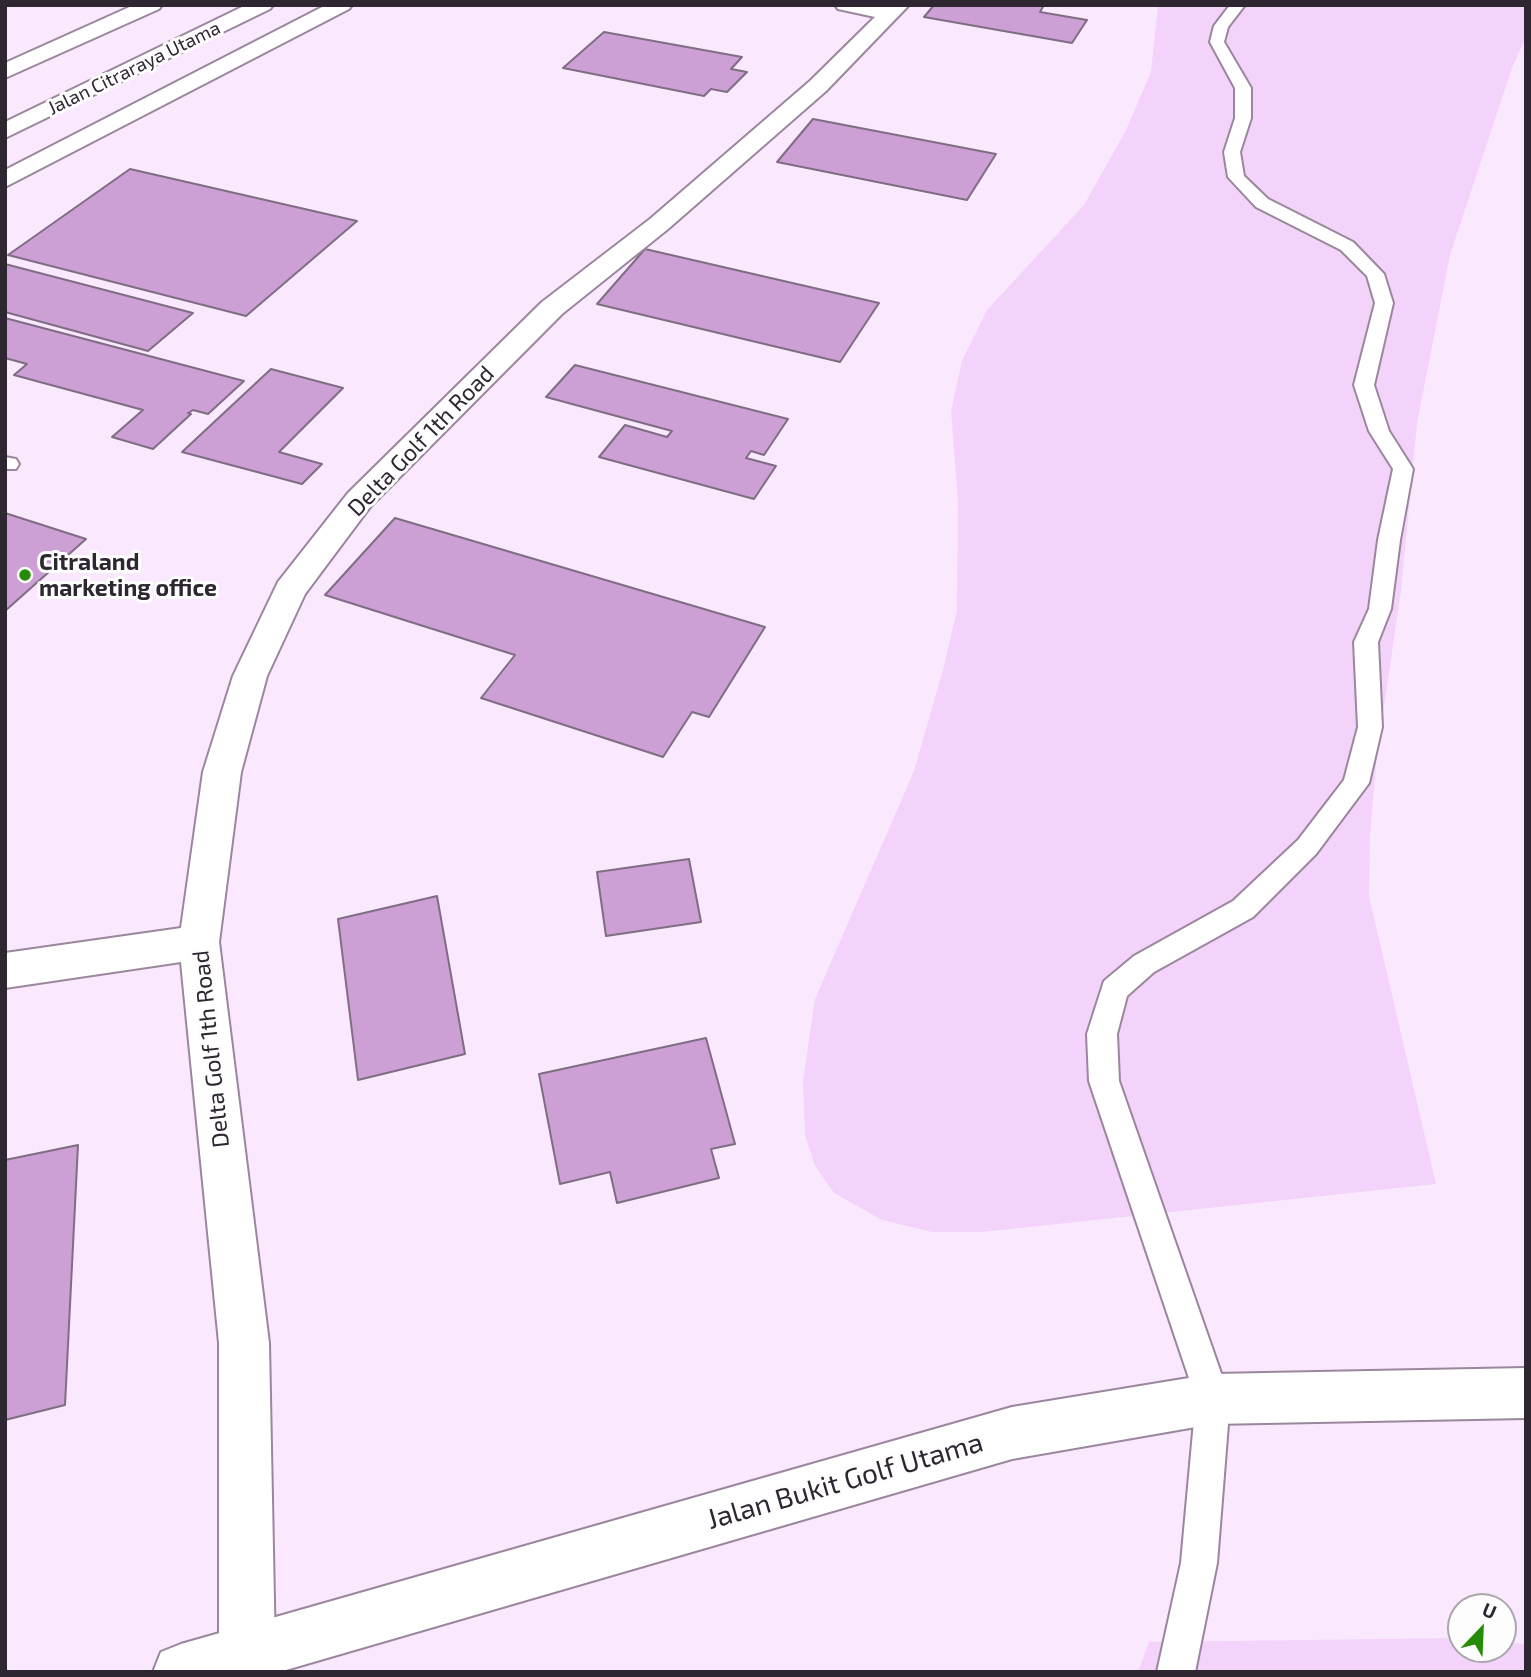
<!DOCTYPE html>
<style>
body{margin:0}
#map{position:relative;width:1531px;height:1677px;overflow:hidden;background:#fae9fe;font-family:"Exo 2",sans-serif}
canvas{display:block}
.frame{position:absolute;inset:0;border:7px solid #2e2630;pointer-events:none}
.north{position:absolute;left:1447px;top:1593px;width:70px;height:70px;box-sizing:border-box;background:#fdfdfd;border:2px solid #aaa7ab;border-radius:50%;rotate:23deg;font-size:19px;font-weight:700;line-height:28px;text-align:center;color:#2e2630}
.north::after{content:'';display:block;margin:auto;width:24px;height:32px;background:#268c07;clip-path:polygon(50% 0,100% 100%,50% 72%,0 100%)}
</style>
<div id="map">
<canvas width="1531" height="1677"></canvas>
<div class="frame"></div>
<div class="north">U</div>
</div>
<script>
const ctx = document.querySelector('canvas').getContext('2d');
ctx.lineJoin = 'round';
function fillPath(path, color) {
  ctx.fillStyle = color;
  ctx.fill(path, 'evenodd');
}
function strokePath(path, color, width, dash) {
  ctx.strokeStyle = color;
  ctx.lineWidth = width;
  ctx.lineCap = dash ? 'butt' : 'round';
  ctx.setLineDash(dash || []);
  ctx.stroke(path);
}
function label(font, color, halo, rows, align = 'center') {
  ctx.font = font + ' "Exo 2",sans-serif';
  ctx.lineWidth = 6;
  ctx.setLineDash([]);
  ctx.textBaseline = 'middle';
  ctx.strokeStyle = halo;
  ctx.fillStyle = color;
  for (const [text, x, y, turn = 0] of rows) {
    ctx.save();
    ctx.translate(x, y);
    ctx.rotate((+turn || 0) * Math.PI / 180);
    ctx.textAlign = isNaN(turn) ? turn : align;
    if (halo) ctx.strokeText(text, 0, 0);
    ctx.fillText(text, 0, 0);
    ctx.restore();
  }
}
fillPath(new Path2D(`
 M 1158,5 L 1526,5 L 1526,37 L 1512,68 L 1450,255 L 1417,423 L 1401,591 L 1377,754 L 1370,835 L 1369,896 L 1436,1184 L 982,1232 L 932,1232 L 882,1220 L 834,1193 L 815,1166 L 805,1135 L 803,1080 L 815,999 L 914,771 L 943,670 L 957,610 L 958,503 L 951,411 L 962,361 L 987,310 L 1084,205 L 1126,130 L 1151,72 Z
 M 1454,1638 L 1461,1638 L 1461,1649 L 1503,1649 L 1503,1642 L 1526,1644 L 1526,1672 L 1138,1672 L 1149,1642 Z`), '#f4d3fb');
const building = new Path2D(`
 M 934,5 L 1044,5 L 1040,12 L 1087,20 L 1072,43 L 924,17 Z
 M 604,32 L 742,57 L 731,69 L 747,72 L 727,92 L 711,89 L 704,96 L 563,68 Z
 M 813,119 L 996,154 L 967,200 L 777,162 Z
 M 130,169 L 357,221 L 246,316 L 8,255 Z
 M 645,249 L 879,303 L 840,362 L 597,304 Z
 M 5,264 L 193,313 L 148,351 L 5,312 Z
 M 5,318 L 244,381 L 208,414 L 193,410 L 188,413 L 191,414 L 153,449 L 112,437 L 143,410 L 14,375 L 27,364 L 5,358 Z
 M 575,365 L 788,419 L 764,455 L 751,451 L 746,458 L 776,466 L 754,499 L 599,457 L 625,425 L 667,437 L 672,431 L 546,397 Z
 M 271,369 L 343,388 L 279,452 L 322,464 L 302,484 L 182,452 Z
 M 5,513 L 86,539 L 5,611 Z
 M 395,518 L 765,627 L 709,717 L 692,712 L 663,757 L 481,698 L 515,655 L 325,595 Z
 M 689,859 L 701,922 L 606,936 L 597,872 Z
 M 437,896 L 465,1054 L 358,1080 L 338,919 Z
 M 706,1038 L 735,1144 L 711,1149 L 719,1178 L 617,1203 L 610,1172 L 560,1184 L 539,1074 Z
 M 78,1145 L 65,1405 L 5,1420 L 5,1160 Z`);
fillPath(building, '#cc9fd5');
strokePath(building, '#7f6d83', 2);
const service = new Path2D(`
 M 1230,5 L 1245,5 L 1228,27 L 1224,42 L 1251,88 L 1251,118 L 1240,152 L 1244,176 L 1268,199 L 1353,242 L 1384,274 L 1393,303 L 1374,385 L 1389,431 L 1413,469 L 1400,540 L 1391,609 L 1378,642 L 1382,727 L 1369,783 L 1316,854 L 1253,917 L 1154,972 L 1127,996 L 1117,1034 L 1119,1081 L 1230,1399 L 1217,1563 L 1195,1672 L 1157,1672 L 1181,1563 L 1196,1399 L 1089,1081 L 1087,1034 L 1104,981 L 1134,956 L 1233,901 L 1298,840 L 1344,780 L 1358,727 L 1354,642 L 1369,609 L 1378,540 L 1393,469 L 1369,431 L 1354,385 L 1375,303 L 1367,276 L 1341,250 L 1256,207 L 1228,177 L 1224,152 L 1235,118 L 1235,88 L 1210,42 L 1214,26 Z
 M 5,457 L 16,459 L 19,464 L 16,469 L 5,469 Z`);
const minor = new Path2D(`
 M 326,5 L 352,5 L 349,9 L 5,187 L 5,170 Z
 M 835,5 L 909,5 L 826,91 L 668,229 L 562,314 L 370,507 L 305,594 L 267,676 L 241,772 L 219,942 L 269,1343 L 275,1653 L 267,1672 L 227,1672 L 219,1653 L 219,1343 L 181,962 L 5,988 L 5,953 L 181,928 L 203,772 L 233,676 L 278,582 L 348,493 L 542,302 L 650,219 L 810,81 L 875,17 L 838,9 Z`);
const tertiary = new Path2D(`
 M 134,5 L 162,5 L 159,9 L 5,78 L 5,63 Z
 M 246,5 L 273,5 L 270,9 L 5,138 L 5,122 Z
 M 1526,1368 L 1526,1418 L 1213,1424 L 1012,1459 L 279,1672 L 153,1672 L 161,1652 L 181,1644 L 1012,1407 L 1213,1374 Z`);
strokePath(service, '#9a869d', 4);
strokePath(minor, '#9a869d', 4);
strokePath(tertiary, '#9a869d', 4);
fillPath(service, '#fff');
fillPath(minor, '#fff');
fillPath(tertiary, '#fff');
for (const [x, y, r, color] of [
 [25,575,7,"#268c07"]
]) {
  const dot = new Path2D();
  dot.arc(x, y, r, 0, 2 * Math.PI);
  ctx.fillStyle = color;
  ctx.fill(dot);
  strokePath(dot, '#fdfdfd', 2.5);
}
label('19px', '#2e2630', '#fdfdfd', [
 ["Jalan Citraraya Utama",134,68,-26]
]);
label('23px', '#2e2630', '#fdfdfd', [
 ["Delta Golf 1th Road",421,441,-46],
 ["Delta Golf 1th Road",211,1049,-96]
]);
label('bold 23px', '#2e2630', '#fdfdfd', [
 ["Citraland",39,562],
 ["marketing office",39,588]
], 'left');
label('28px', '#2e2630', '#fdfdfd', [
 ["Jalan Bukit Golf Utama",845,1481,-16]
]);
</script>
